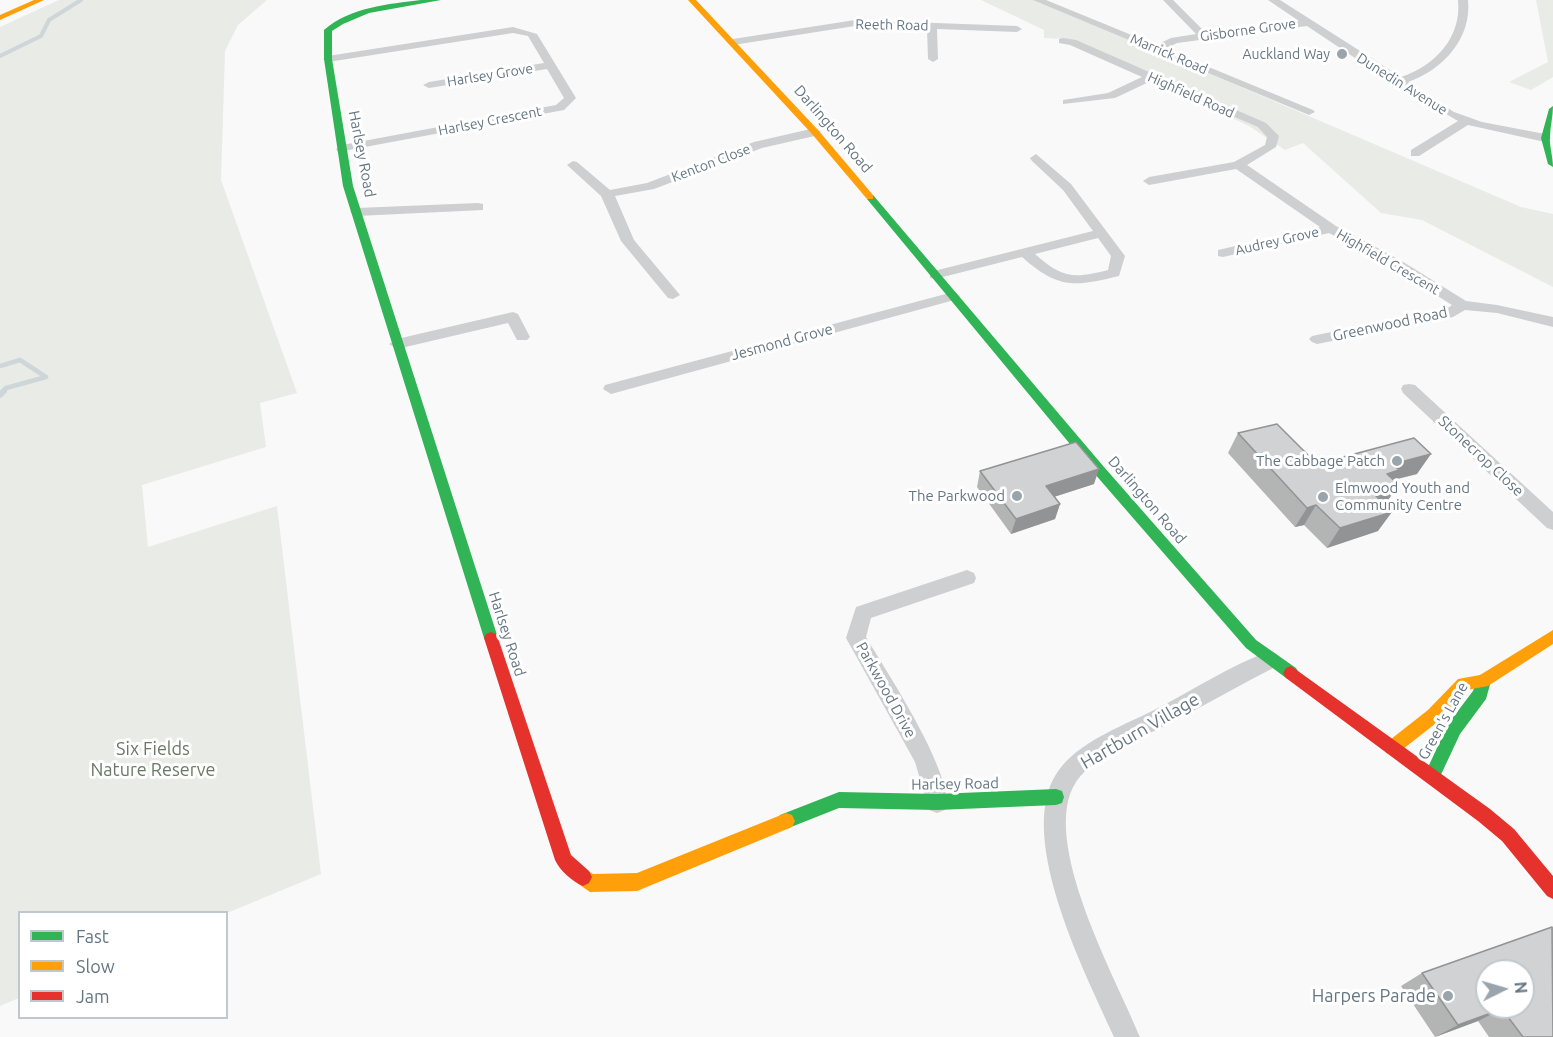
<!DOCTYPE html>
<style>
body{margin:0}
#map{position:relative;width:1553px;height:1037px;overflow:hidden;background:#f9f9f9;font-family:Ubuntu,sans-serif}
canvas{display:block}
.legend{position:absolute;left:18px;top:911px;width:210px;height:108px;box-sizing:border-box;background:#fff;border:2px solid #c1c8cd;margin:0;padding:8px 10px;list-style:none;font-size:18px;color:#657683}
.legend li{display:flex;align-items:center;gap:12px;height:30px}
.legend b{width:30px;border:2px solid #c1c8cd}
.north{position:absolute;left:1475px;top:959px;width:60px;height:60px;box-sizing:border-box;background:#fff;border:2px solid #c1c8cd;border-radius:50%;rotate:85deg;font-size:16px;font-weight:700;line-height:24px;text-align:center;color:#657683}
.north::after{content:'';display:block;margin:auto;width:21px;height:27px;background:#99a4ac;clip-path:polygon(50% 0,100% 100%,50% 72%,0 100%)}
</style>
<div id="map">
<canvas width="1553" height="1037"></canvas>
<ul class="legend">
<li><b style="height:8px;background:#30b455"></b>Fast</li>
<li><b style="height:8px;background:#ff9f0a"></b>Slow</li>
<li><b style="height:8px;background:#e5322d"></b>Jam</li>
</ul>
<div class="north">N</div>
</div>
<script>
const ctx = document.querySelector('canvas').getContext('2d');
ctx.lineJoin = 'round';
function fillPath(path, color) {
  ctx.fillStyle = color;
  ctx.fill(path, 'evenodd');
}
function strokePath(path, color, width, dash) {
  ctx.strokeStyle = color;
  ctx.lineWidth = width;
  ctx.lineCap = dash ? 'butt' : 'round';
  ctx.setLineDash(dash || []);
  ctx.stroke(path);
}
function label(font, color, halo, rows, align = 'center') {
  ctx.font = font + ' Ubuntu,sans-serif';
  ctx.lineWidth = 6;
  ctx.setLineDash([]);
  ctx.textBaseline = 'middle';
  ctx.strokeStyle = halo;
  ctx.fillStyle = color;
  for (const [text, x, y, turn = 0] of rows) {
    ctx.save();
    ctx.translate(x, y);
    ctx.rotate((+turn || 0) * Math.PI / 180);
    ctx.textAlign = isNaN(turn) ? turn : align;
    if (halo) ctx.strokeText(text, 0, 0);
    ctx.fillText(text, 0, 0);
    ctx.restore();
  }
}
fillPath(new Path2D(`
 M 59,0 L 267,0 L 238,25 L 225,51 L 221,180 L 297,393 L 260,403 L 266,447 L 142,485 L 148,547 L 277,506 L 321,874 L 227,913 L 20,912 L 19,998 L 0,1006 L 0,27 Z
 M 981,0 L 1038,0 L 1521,207 L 1553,214 L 1553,287 L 1422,220 L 1381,213 L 1303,143 L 1285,150 L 1249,126 L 1065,39 L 1044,38 L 1044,30 Z
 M 1536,0 L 1553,0 L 1553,77 L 1531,90 L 1509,82 L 1548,62 Z`), '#e8ebe6');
strokePath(new Path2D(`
 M 0,56 L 41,36 L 49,20 L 81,0`), '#ced6d9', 4);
strokePath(new Path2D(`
 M 0,366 L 20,360 L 46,377 L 6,388 L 2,392`), '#ced6d9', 4.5);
strokePath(new Path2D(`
 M 0,395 L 4,391`), '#ced6d9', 6);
fillPath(new Path2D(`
 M 1033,0 L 1046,0 L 1156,45 L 1171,38 L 1196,34 L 1163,0 L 1173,0 L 1206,33 L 1299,21 L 1268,0 L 1280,0 L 1401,77 C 1435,66 1462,37 1458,0 L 1468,0 C 1472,38 1443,70 1408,82 L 1454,112 L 1482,122 L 1545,134 L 1551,138 L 1545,142 L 1468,125 L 1419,156 L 1411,156 L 1411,150 L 1458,121 L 1394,84 L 1307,26 L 1177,43 L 1165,49 L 1313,110 L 1315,112 L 1309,115 Z
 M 855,20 L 1017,26 L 1022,29 L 1017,32 L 937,29 L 938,59 L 933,62 L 928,59 L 927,29 L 855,26 L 733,45 L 728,42 L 733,39 Z
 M 513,27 L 537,34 L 576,98 L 564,110 L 338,152 L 336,149 L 342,145 L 556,105 L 564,98 L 547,69 L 429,88 L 423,85 L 429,82 L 544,63 L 528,36 L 513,33 L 328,62 L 323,59 L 328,56 Z
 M 1063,38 L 1076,40 L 1266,123 L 1279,136 L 1276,147 L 1247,165 L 1336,226 L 1400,260 L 1466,301 L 1497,305 L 1553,317 L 1553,327 L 1497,313 L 1465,310 L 1453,317 L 1317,344 L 1312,342 L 1309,339 L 1312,336 L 1448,308 L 1452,305 L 1390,266 L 1329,233 L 1223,257 L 1218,256 L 1218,250 L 1320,227 L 1236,169 L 1149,185 L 1143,181 L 1149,177 L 1234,162 L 1265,145 L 1267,137 L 1258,127 L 1151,81 L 1115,98 L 1063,104 L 1063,100 L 1108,93 L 1142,77 L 1070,45 L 1059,43 L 1059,39 Z
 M 815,128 L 821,132 L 819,135 L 762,148 L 654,189 L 615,196 L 634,240 L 680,295 L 673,299 L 668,298 L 621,241 L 601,196 L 567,165 L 573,161 L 577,162 L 610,190 L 647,183 L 754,142 Z
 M 1036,154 L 1071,184 L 1125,256 L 1119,276 C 1074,287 1058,289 1022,257 L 935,279 L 930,278 L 930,272 L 1093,231 L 1063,190 L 1032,161 L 1030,158 ZM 1098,238 L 1111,256 L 1108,270 C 1073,279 1062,278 1035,254 Z
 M 478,203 L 483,204 L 483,210 L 357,216 L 350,212 L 357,208 Z
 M 953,292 L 960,296 L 958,299 L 611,394 L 603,389 L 605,385 Z
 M 513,312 L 518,314 L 530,337 L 527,340 L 517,340 L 508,323 L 397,349 L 389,344 L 397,339 Z
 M 1409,384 L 1415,385 L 1553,512 L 1553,530 L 1547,528 L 1403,393 L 1401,389 L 1403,385 Z
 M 967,570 L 974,573 L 976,578 L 974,583 L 871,618 L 866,637 C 884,668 958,779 945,810 L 937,813 L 929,810 L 915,762 L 846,638 L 856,607 Z
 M 1270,651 L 1277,654 L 1280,660 L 1277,666 C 1242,684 1207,704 1172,722 C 1144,737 1093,756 1076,782 C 1038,840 1117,980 1140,1037 L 1114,1037 C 1086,974 1009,827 1062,766 C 1085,739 1125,725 1156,709 C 1193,690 1231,665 1270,651 Z`), '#cecfd0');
fillPath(new Path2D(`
 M 421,0 L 441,0 L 369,13 L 343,24 L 332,31 L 332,59 L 353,186 L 498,638 L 496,642 L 491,644 L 486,642 L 484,638 L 343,186 L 324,59 L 324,30 C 350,7 389,4 421,0 Z
 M 1553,106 C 1553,117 1550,127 1550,137 C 1549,144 1553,157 1553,167 L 1548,164 L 1541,138 L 1549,109 Z
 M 870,194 L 873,195 L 1104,467 L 1256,640 L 1296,668 L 1299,673 L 1296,678 L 1291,680 L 1286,678 L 1246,648 L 1094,473 L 867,199 L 867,195 Z
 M 1483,674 L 1488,676 L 1491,681 L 1486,699 L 1460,734 L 1438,781 L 1432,784 L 1426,781 L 1424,776 L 1448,724 L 1473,691 L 1478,676 Z
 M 1056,789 L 1062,791 L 1064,797 L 1062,803 L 1056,805 L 937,810 L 839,808 L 786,829 L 780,827 L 777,821 L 780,815 L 839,792 L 937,794 Z`), '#30b455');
fillPath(new Path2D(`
 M 34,0 L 44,0 L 0,20 L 0,15 Z
 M 688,0 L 696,0 L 818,130 L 873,195 L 873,199 L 867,199 L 812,134 Z
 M 1553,630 L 1553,644 L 1488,686 L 1467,690 L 1440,720 L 1398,753 L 1392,755 L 1386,753 L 1384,748 L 1386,743 L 1428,710 L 1458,679 L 1480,675 Z
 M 786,813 L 792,815 L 795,821 L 792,827 L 637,891 L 590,892 L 577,883 L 574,877 L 577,871 L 583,868 L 593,874 L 637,873 Z`), '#ff9f0a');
fillPath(new Path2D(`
 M 491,632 L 496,634 L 498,638 L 571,855 L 589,871 L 592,877 L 589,883 L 583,886 C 572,881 560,871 555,860 L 484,638 L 486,634 Z
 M 1291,666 L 1490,809 L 1514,829 L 1553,876 L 1553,899 L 1547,896 L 1502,841 L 1478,821 L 1286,678 L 1283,673 L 1286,668 Z`), '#e5322d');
fillPath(new Path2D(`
 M 1238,433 L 1317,464 L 1417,474 L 1394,480 L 1399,485 L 1384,505 L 1378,531 L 1327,548 L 1304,525 L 1295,527 L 1228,453 Z
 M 980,471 L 1094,484 L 1054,497 L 1060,504 L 1055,519 L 1011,534 L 977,487 Z
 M 1553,927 L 1553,1037 L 1489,1037 L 1478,1021 L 1435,1037 L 1401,986 L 1422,973 Z`), '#b3b5b5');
fillPath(new Path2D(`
 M 1431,454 L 1417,474 L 1392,480 L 1399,485 L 1385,504 L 1359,512 L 1393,464 Z
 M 1099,469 L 1094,484 L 1041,501 L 1046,486 Z
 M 1060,504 L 1055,519 L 1011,534 L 1016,519 Z
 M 1316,505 L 1304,525 L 1295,527 L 1307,508 Z
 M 1392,512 L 1378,531 L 1327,548 L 1340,528 Z
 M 1502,1009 L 1478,1021 L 1435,1037 L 1458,1025 Z`), '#929394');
const building = new Path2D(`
 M 1277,424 L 1317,464 L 1414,438 L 1431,454 L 1393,464 L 1399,470 L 1387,474 L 1399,485 L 1372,492 L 1392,512 L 1340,528 L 1316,505 L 1307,508 L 1238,433 Z
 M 1076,442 L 1099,469 L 1046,486 L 1060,504 L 1016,519 L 980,471 Z
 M 1552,927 L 1553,1037 L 1523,1037 L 1502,1009 L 1458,1025 L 1422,973 ZM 1487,971 L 1523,971 L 1523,1007 L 1487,1007 Z`);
fillPath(building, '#d0d2d3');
strokePath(building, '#929394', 1.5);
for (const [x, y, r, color] of [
 [1342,54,6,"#99a4ac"],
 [1397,461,6,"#99a4ac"],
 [1017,496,6,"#99a4ac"],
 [1323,497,6,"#99a4ac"],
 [1448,996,6,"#99a4ac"]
]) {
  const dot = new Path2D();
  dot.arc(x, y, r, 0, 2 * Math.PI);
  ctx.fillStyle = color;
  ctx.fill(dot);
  strokePath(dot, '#fff', 2);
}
label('14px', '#657683', '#fff', [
 ["Reeth Road",892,25,1],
 ["Gisborne Grove",1248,30,-8],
 ["Marrick Road",1169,54,23],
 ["Harlsey Grove",490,75,-9],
 ["Dunedin Avenue",1402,84,32],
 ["Highfield Road",1191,95,24],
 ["Harlsey Crescent",490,121,-11],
 ["Kenton Close",711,163,-21],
 ["Audrey Grove",1277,241,-13],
 ["Highfield Crescent",1388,262,30]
]);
label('14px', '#657683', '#fff', [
 ["Auckland Way",1330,54]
], 'right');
label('15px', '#657683', '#fff', [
 ["Darlington Road",833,129,49],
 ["Harlsey Road",362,154,79],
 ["Greenwood Road",1390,324,-12],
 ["Jesmond Grove",782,342,-15],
 ["Stonecrop Close",1481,456,43],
 ["Darlington Road",1147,500,49],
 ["Harlsey Road",507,634,72],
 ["Parkwood Drive",886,690,61],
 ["Green's Lane",1443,721,-61],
 ["Harlsey Road",955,784,-1]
]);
label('15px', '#657683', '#fff', [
 ["The Cabbage Patch",1385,461],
 ["Elmwood Youth and",1335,488,"left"],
 ["Community Centre",1335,505,"left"],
 ["The Parkwood",1005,496]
], 'right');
label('18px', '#657683', '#fff', [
 ["Hartburn Village",1140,731,-30]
]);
label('18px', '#687a64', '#fff', [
 ["Six Fields",153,749],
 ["Nature Reserve",153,770]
]);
label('18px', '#657683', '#fff', [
 ["Harpers Parade",1436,996]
], 'right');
</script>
